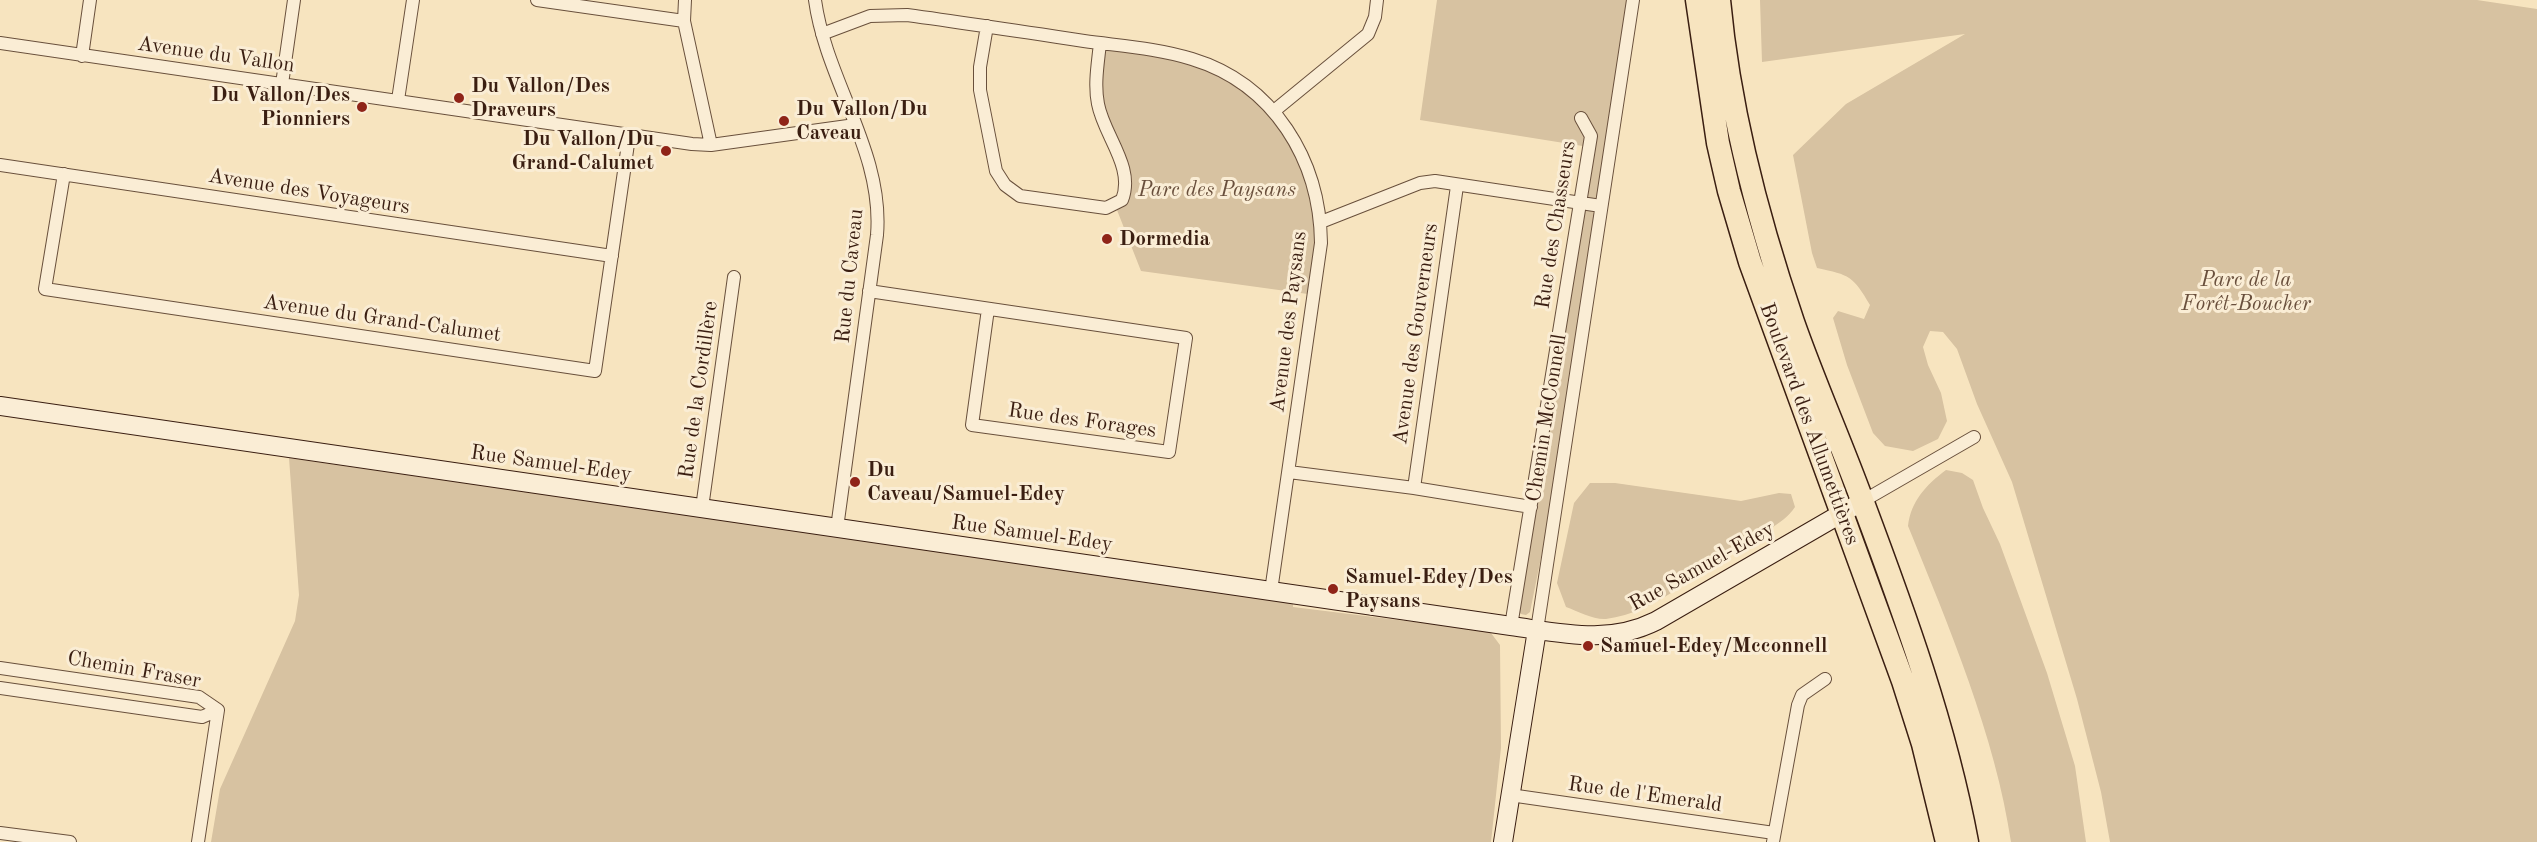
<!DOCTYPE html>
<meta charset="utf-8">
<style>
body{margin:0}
canvas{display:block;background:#f7e4bf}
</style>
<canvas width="2537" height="842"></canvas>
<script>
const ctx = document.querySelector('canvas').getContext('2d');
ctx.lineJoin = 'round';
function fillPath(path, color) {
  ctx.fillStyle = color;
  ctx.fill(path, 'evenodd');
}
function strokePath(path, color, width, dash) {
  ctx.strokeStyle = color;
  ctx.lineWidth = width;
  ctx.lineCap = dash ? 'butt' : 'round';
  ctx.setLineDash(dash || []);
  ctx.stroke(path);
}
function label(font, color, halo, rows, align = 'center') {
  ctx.font = font + ' "Old Standard TT",serif';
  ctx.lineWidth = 6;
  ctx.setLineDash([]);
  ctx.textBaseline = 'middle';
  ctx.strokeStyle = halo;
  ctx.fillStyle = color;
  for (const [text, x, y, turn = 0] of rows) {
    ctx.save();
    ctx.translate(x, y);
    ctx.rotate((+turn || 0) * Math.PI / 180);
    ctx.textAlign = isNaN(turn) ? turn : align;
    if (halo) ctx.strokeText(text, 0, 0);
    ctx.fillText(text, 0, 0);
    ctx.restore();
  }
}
fillPath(new Path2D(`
 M 1437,0 L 1633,0 L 1572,404 L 1530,612 L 1526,615 L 1521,614 L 1518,610 L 1589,147 L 1420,120 Z
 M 1760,0 L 2477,0 L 2537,9 L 2537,842 L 2110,842 L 2101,792 L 2077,699 L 2012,482 L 1977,404 L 1957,349 L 1943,332 L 1930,331 L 1923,347 L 1928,365 L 1941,393 L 1947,421 L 1938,439 L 1913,451 L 1885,446 L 1873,433 L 1847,365 L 1833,318 L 1838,311 L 1864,319 L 1870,305 C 1853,276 1850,275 1817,268 L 1812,253 L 1793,155 L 1846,104 L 1965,34 L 1762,62 Z
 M 1100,43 L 1191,59 L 1274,111 L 1317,196 L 1315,295 L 1141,271 L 1115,205 L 1126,189 L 1098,105 Z
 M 289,458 L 1293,602 L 1293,607 L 1479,630 L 1491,633 L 1500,645 L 1501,748 L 1491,842 L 211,842 L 220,789 L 295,621 L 299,595 Z
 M 1946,470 L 1962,473 L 1973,480 L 1983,508 L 2000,544 L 2047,673 L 2075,766 L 2086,842 L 2011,842 C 1996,738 1948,624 1908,526 C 1911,501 1926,485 1946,470 Z
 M 1590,483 L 1615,483 L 1741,501 L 1779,493 L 1791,494 L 1795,507 C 1782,526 1758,534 1739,546 C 1696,573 1658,612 1606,619 C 1594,620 1577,611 1566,607 L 1557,583 L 1574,503 Z`), '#d7c2a1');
const street = new Path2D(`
 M 537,0 L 684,21
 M 685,0 L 684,21 L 711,145
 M 815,0 C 826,81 884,152 877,235 L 837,528
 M 987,26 L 980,67 L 980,90 L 996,171 L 1005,185 L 1020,196 L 1106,208 L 1122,200 C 1135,167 1104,136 1098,104 C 1094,84 1098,63 1100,43
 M 822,34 L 870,16 L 907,15 C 966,23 1025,32 1084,41 C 1120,46 1157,48 1192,59 C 1274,84 1320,160 1321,243 L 1271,591
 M 0,43 L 692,144 L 711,145 L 855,125
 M 82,56 L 90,0
 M 282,84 L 294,0
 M 398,100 L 413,0
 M 1274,111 L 1368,34 L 1375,17 L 1377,0
 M 0,165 L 612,256
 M 64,174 L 45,289 L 595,371 L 629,137
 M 1321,222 L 1420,183 L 1435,181 L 1601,206
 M 869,291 L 1186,338 L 1169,452 L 972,425 L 988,309
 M 1289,472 L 1414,488 L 1531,507
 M 1414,488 L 1457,186
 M 1863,501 L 1974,437
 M 702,508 L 734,277
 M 1511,626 L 1591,136 L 1581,118
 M 1537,630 L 1633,0
 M 0,668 L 199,697 L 218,710
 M 0,688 L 202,717 L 218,710
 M 1510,795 L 1774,833
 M 0,833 L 70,842
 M 198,842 L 218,710
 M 1773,842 L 1798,705 L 1802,695 L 1825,679`);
const secondary = new Path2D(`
 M 0,406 L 1511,626 C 1562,633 1608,645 1656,621 L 1863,501
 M 1503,842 L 1537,630`);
const highway = new Path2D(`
 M 1697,0 L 1718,143 L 1729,191 L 1750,262 L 1903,681 L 1923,744 L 1947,842
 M 1719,0 C 1729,110 1757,217 1793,322 C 1814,382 1840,440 1862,500 C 1904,612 1945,724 1967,842`);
strokePath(street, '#69503c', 14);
strokePath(secondary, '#3a1e11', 20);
strokePath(highway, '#3a1e11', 25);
strokePath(street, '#faedd5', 12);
strokePath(secondary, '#faedd5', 18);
strokePath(highway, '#f7e4bf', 22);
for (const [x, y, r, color] of [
 [459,98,6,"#8f2418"],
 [362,107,6,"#8f2418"],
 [784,121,6,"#8f2418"],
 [666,151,6,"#8f2418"],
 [1107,239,6,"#8f2418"],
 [855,482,6,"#8f2418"],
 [1333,589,6,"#8f2418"],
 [1588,646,6,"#8f2418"]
]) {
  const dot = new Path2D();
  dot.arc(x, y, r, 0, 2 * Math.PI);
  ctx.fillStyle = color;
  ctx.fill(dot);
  strokePath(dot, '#faedd5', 2);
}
label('21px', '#3a1e11', '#faedd5', [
 ["Avenue du Vallon",216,55,8],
 ["Avenue des Voyageurs",309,192,9],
 ["Rue des Chasseurs",1556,225,-81],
 ["Rue du Caveau",850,276,-84],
 ["Avenue du Grand-Calumet",382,319,8],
 ["Avenue des Paysans",1289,322,-83],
 ["Avenue des Gouverneurs",1416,334,-82],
 ["Rue de la Cordillère",699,390,-82],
 ["Chemin McConnell",1547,418,-81],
 ["Rue des Forages",1082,421,8],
 ["Boulevard des Allumettières",1809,424,70],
 ["Rue Samuel-Edey",551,464,8],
 ["Rue Samuel-Edey",1032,534,8],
 ["Rue Samuel-Edey",1702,567,-29],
 ["Chemin Fraser",134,670,10],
 ["Rue de l'Emerald",1645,795,8]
]);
label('bold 21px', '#3a1e11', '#faedd5', [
 ["Du Vallon/Des",471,86],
 ["Draveurs",471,110],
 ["Du Vallon/Des",350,95,"right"],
 ["Pionniers",350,119,"right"],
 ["Du Vallon/Du",796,109],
 ["Caveau",796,133],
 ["Du Vallon/Du",654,139,"right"],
 ["Grand-Calumet",654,163,"right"],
 ["Dormedia",1119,239],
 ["Du",867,470],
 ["Caveau/Samuel-Edey",867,494],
 ["Samuel-Edey/Des",1345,577],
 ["Paysans",1345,601],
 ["Samuel-Edey/Mcconnell",1600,646]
], 'left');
label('italic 21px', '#694f3c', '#faedd5', [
 ["Parc des Paysans",1217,190],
 ["Parc de la",2246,280],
 ["Forêt-Boucher",2246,304]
]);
</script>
